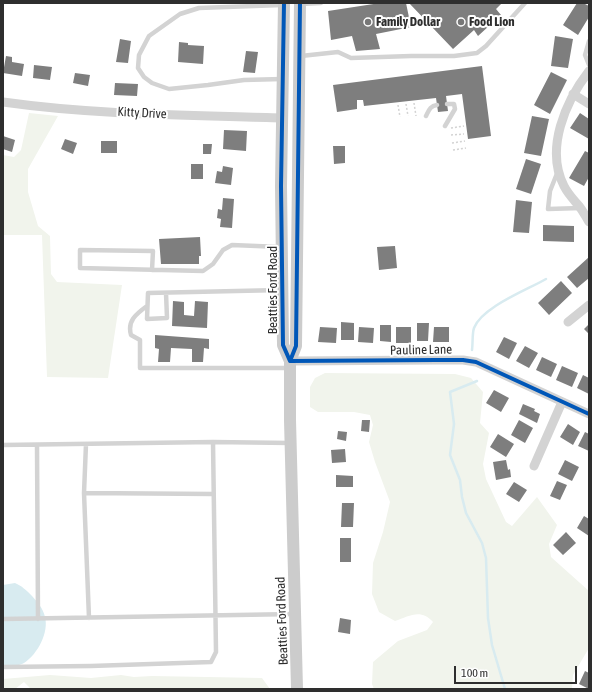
<!DOCTYPE html>
<style>
body{margin:0}
#map{position:relative;width:592px;height:692px;overflow:hidden;background:#fff;font-family:"Asap Condensed",sans-serif}
canvas{display:block}
.frame{position:absolute;inset:0;border:4px solid #2e2e2e;pointer-events:none}
.scale{position:absolute;left:454px;top:666px;width:123px;height:18px;box-sizing:border-box;border:2px solid #2e2e2e;border-top:0;padding-left:5px;font-size:12px;line-height:14px;white-space:nowrap;color:#2e2e2e;-webkit-text-stroke:3px #fff;paint-order:stroke}
</style>
<div id="map">
<canvas width="592" height="692"></canvas>
<div class="frame"></div>
<div class="scale">100 m</div>
</div>
<script>
const ctx = document.querySelector('canvas').getContext('2d');
ctx.lineJoin = 'round';
function fillPath(path, color) {
  ctx.fillStyle = color;
  ctx.fill(path, 'evenodd');
}
function strokePath(path, color, width, dash) {
  ctx.strokeStyle = color;
  ctx.lineWidth = width;
  ctx.lineCap = dash ? 'butt' : 'round';
  ctx.setLineDash(dash || []);
  ctx.stroke(path);
}
function label(font, color, halo, rows, align = 'center') {
  ctx.font = font + ' "Asap Condensed",sans-serif';
  ctx.lineWidth = 4;
  ctx.setLineDash([]);
  ctx.textBaseline = 'middle';
  ctx.strokeStyle = halo;
  ctx.fillStyle = color;
  for (const [text, x, y, turn = 0] of rows) {
    ctx.save();
    ctx.translate(x, y);
    ctx.rotate((+turn || 0) * Math.PI / 180);
    ctx.textAlign = isNaN(turn) ? turn : align;
    if (halo) ctx.strokeText(text, 0, 0);
    ctx.fillText(text, 0, 0);
    ctx.restore();
  }
}
fillPath(new Path2D(`
 M 29,113 L 58,116 L 28,169 L 28,192 L 38,226 L 50,236 L 51,274 L 57,282 L 122,285 L 108,378 L 47,377 L 42,235 L 3,235 L 3,155 L 14,157 L 21,150 Z
 M 325,373 L 455,374 L 471,378 L 483,392 L 480,423 L 489,433 L 483,464 L 486,479 L 506,522 L 512,526 L 537,497 L 557,525 L 549,544 L 551,557 L 589,591 L 589,648 L 573,675 L 572,689 L 374,689 L 372,684 L 373,662 L 398,641 L 427,630 L 433,622 C 421,608 409,616 395,621 L 379,612 L 372,594 L 373,563 L 383,532 L 390,502 L 375,462 L 369,442 L 373,425 L 370,415 L 354,412 L 318,412 L 310,407 L 310,387 L 315,378 Z
 M 50,675 L 91,678 L 121,675 L 134,677 L 152,676 L 262,678 L 270,689 L 31,689 L 24,682 L 15,689 L 3,689 L 3,679 Z`), '#f1f4ec');
fillPath(new Path2D(`
 M 15,583 C 22,586 26,590 32,596 C 38,603 43,608 45,617 C 49,632 38,654 24,663 C 19,666 10,666 3,666 L 3,585 Z`), '#d8ebf0');
strokePath(new Path2D(`
 M 472,350 C 473,343 472,334 474,328 C 482,307 527,290 546,279
 M 477,381 L 450,392 L 454,424 L 450,455 L 460,480 L 462,497 L 466,513 L 482,543 L 486,558 L 488,618 L 492,645 L 505,689`), '#d8ebf0', 2.5);
fillPath(new Path2D(`
 M 380,3 L 406,3 L 411,27 L 376,34 L 380,49 L 356,51 L 352,36 L 331,40 L 328,11 Z
 M 409,3 L 502,3 L 496,9 L 501,15 L 478,36 L 474,30 L 453,49 Z
 M 577,3 L 583,3 L 589,6 L 589,17 L 578,35 L 563,25 Z
 M 555,36 L 573,39 L 568,68 L 551,66 Z
 M 120,39 L 131,41 L 128,63 L 116,62 Z
 M 179,42 L 188,43 L 188,45 L 204,46 L 203,64 L 178,62 Z
 M 246,51 L 258,52 L 255,73 L 243,72 Z
 M 6,56 L 12,57 L 12,62 L 24,64 L 22,76 L 3,73 Z
 M 34,65 L 52,67 L 50,80 L 33,78 Z
 M 482,66 L 491,136 L 468,139 L 462,94 L 446,96 L 448,111 L 438,112 L 436,98 L 364,106 L 363,100 L 357,100 L 357,109 L 337,112 L 333,85 Z
 M 551,72 L 567,80 L 550,114 L 534,105 Z
 M 75,73 L 90,75 L 88,86 L 73,83 Z
 M 115,83 L 138,84 L 137,96 L 114,95 Z
 M 580,113 L 589,119 L 589,139 L 570,128 Z
 M 532,116 L 549,119 L 541,156 L 524,153 Z
 M 224,130 L 247,131 L 246,151 L 223,149 Z
 M 3,136 L 15,140 L 12,152 L 3,149 Z
 M 65,139 L 77,143 L 73,154 L 61,149 Z
 M 101,141 L 117,141 L 117,153 L 101,153 Z
 M 203,144 L 212,144 L 211,154 L 203,154 Z
 M 333,146 L 345,146 L 345,163 L 334,164 Z
 M 585,151 L 589,153 L 589,177 L 584,186 L 569,178 Z
 M 526,159 L 541,164 L 531,194 L 516,189 Z
 M 191,164 L 203,164 L 203,179 L 191,179 Z
 M 223,166 L 233,168 L 231,185 L 215,183 L 217,171 L 222,172 Z
 M 223,198 L 234,199 L 232,228 L 220,227 L 221,219 L 217,218 L 218,209 L 222,210 Z
 M 516,200 L 532,202 L 529,233 L 513,232 Z
 M 543,225 L 574,226 L 574,242 L 543,241 Z
 M 200,237 L 201,256 L 199,256 L 199,264 L 161,264 L 159,239 Z
 M 395,246 L 397,268 L 379,270 L 377,247 Z
 M 589,257 L 589,278 L 577,288 L 567,277 Z
 M 561,281 L 572,293 L 549,315 L 538,303 Z
 M 173,301 L 184,302 L 184,315 L 194,316 L 195,301 L 208,302 L 207,328 L 172,326 Z
 M 341,322 L 354,323 L 354,340 L 341,340 Z
 M 417,323 L 429,323 L 428,341 L 417,341 Z
 M 589,324 L 589,334 L 584,329 Z
 M 380,325 L 391,325 L 391,342 L 380,341 Z
 M 320,327 L 337,328 L 336,343 L 318,342 Z
 M 359,327 L 374,328 L 373,343 L 358,342 Z
 M 396,327 L 411,327 L 411,343 L 396,343 Z
 M 434,327 L 449,327 L 449,342 L 433,342 Z
 M 155,335 L 209,339 L 209,349 L 204,348 L 203,362 L 192,362 L 192,349 L 171,348 L 170,362 L 158,362 L 159,349 L 155,348 Z
 M 504,337 L 517,343 L 509,359 L 496,352 Z
 M 525,346 L 538,353 L 529,368 L 516,361 Z
 M 542,357 L 557,364 L 551,377 L 536,370 Z
 M 562,366 L 578,373 L 572,387 L 556,380 Z
 M 583,375 L 589,378 L 589,394 L 577,388 Z
 M 494,390 L 509,398 L 501,412 L 486,403 Z
 M 523,404 L 535,409 L 534,411 L 540,414 L 537,423 L 519,414 Z
 M 362,420 L 370,420 L 369,432 L 361,431 Z
 M 519,420 L 533,428 L 525,443 L 511,435 Z
 M 568,424 L 580,432 L 573,445 L 560,437 Z
 M 338,431 L 347,432 L 346,441 L 337,439 Z
 M 585,432 L 589,434 L 589,451 L 578,446 Z
 M 498,434 L 514,444 L 506,457 L 490,447 Z
 M 345,449 L 346,462 L 332,463 L 331,450 Z
 M 506,460 L 508,470 L 510,469 L 511,477 L 496,480 L 493,462 Z
 M 565,460 L 579,467 L 572,481 L 558,474 Z
 M 336,475 L 353,476 L 353,487 L 336,487 Z
 M 557,481 L 567,485 L 560,500 L 550,496 Z
 M 514,482 L 527,490 L 519,502 L 506,494 Z
 M 342,503 L 354,503 L 353,527 L 341,527 Z
 M 584,516 L 589,519 L 589,536 L 577,528 Z
 M 566,532 L 576,543 L 563,555 L 553,545 Z
 M 340,538 L 351,538 L 351,562 L 340,562 Z
 M 340,618 L 351,620 L 350,634 L 338,632 Z
 M 585,671 L 589,673 L 589,689 L 579,684 Z`), '#7e7e7e');
strokePath(new Path2D(`
 M 414,103 L 416,116
 M 406,104 L 408,116
 M 398,105 L 400,117
 M 451,128 L 464,126
 M 451,135 L 464,134
 M 452,143 L 465,141
 M 453,150 L 466,148`), '#d3d3d3', 1.5, [2, 2]);
strokePath(new Path2D(`
 M 301,4 L 321,3
 M 589,41 L 585,55 L 589,65
 M 301,56 L 338,52 L 351,58 L 411,56 L 454,56 L 477,53 L 486,46 L 525,3
 M 282,79 L 244,80 L 208,85 L 169,89 L 152,83 L 144,77 L 138,68 L 139,55 L 149,36 L 180,14 L 199,8 L 282,5
 M 426,116 C 429,110 430,106 437,105
 M 445,126 L 455,109 L 454,104 L 447,104
 M 558,171 L 550,191 L 548,209 L 581,208
 M 152,270 L 153,251 L 80,250 L 80,268 L 203,271 L 213,264 L 223,250 L 232,245 L 281,247
 M 166,293 L 167,318 L 147,319 L 148,293 L 281,290
 M 147,306 C 136,314 127,321 131,335 L 140,340 L 140,368 L 290,368
 M 3,445 L 213,442 L 290,443
 M 37,445 L 38,619
 M 84,493 L 86,444
 M 89,618 L 84,493 L 213,494
 M 3,619 L 295,614
 M 3,667 L 91,666 L 211,662 L 216,652 L 213,442`), '#d3d3d3', 4.5);
strokePath(new Path2D(`
 M 589,71 C 565,102 545,149 564,186 C 568,194 574,200 579,206 C 583,211 586,217 589,222
 M 573,94 L 589,104
 M 3,102 C 95,115 189,115 282,118
 M 568,322 L 589,305
 M 290,361 L 436,360 L 463,360 L 476,362 L 589,414
 M 534,466 L 562,402`), '#d3d3d3', 9);
strokePath(new Path2D(`
 M 284,3 L 281,186 L 283,345 L 290,361
 M 297,689 L 290,420 L 290,361 L 296,346 L 300,3`), '#ccc', 12);
strokePath(new Path2D(`
 M 284,3 L 281,186 L 283,345 L 290,361
 M 290,361 L 296,346 L 300,3
 M 290,361 L 436,360 L 463,360 L 476,362 L 589,414`), '#0057b8', 4);
for (const [x, y, r, color] of [
 [368,22,4,"#777"],
 [461,22,4,"#777"]
]) {
  const dot = new Path2D();
  dot.arc(x, y, r, 0, 2 * Math.PI);
  ctx.fillStyle = color;
  ctx.fill(dot);
  strokePath(dot, '#fff', 1.5);
}
label('bold 13px', '#2e2e2e', '#fff', [
 ["Family Dollar",376,22],
 ["Food Lion",469,22]
], 'left');
label('13px', '#2e2e2e', '#fff', [
 ["Kitty Drive",142,113,3],
 ["Beatties Ford Road",273,290,-90],
 ["Pauline Lane",421,350,-1],
 ["Beatties Ford Road",282,621,-92]
]);
</script>
